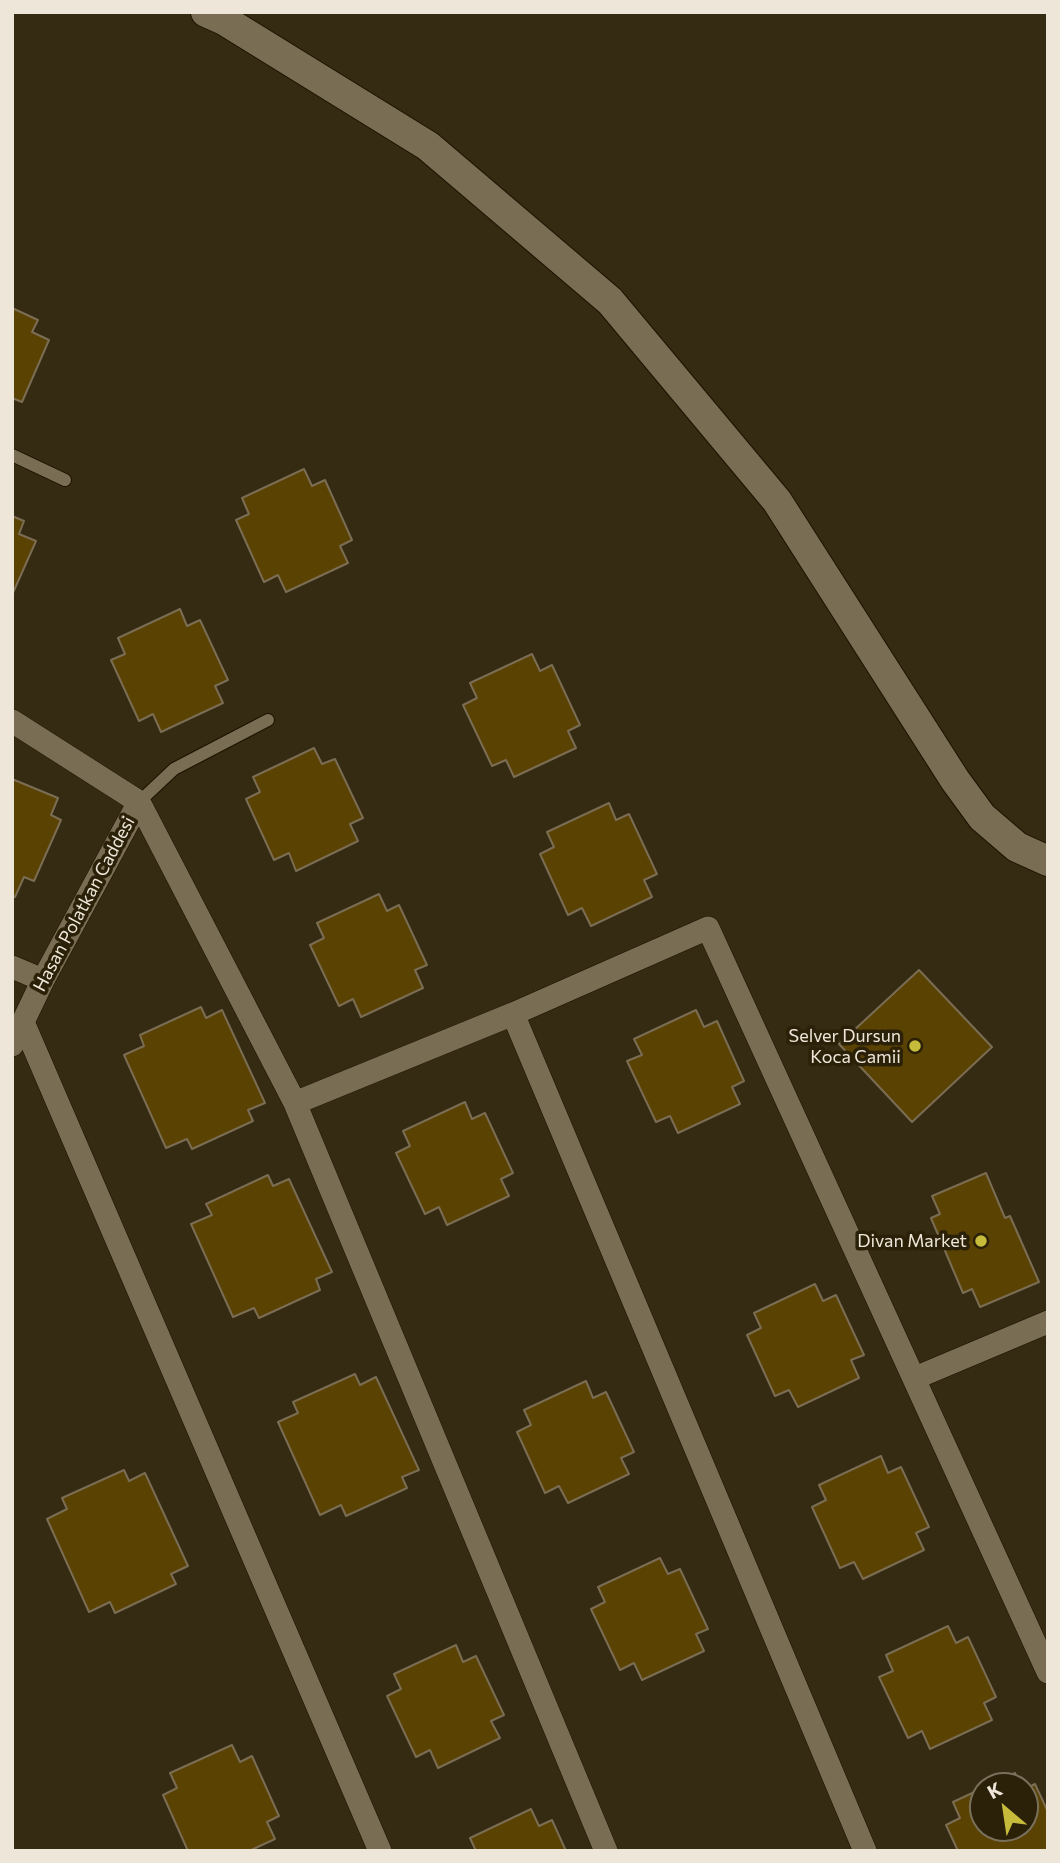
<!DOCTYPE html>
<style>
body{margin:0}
#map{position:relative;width:1060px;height:1863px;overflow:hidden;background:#352a12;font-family:Commissioner,sans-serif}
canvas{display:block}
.frame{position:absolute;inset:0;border:14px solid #eee7d9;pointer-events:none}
.north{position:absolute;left:969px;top:1772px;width:70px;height:70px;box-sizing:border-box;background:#2b2008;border:2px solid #79705c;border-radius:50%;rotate:331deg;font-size:19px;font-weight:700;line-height:28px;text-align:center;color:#eee7d9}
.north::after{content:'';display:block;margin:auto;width:24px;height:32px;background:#c7bb3c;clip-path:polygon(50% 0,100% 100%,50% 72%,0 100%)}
</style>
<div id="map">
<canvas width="1060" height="1863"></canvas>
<div class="frame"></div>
<div class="north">K</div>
</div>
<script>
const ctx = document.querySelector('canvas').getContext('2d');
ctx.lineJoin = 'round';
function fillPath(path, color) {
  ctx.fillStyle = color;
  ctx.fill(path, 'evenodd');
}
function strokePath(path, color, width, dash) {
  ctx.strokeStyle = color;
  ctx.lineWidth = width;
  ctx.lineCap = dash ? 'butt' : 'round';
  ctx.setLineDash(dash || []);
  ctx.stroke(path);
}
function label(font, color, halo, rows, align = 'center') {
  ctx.font = font + ' Commissioner,sans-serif';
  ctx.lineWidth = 7;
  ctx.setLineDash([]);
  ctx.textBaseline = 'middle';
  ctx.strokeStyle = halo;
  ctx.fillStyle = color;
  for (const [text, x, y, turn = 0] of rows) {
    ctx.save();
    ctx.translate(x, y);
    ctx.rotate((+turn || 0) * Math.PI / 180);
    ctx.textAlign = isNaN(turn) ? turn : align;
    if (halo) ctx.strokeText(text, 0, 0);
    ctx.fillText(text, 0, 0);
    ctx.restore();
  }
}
const building = new Path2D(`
 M 12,308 L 38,320 L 32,332 L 49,340 L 22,402 L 12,398 Z
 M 304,469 L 312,486 L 325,480 L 352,540 L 340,546 L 348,563 L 286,592 L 278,575 L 264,582 L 236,520 L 249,514 L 242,498 Z
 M 12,516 L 24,521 L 19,534 L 36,541 L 12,595 Z
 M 180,609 L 187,626 L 200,620 L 228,680 L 215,686 L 223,703 L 161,732 L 153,714 L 139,721 L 111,660 L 125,654 L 118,638 Z
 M 532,654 L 540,671 L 552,665 L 580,725 L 568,731 L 576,748 L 514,777 L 506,760 L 492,766 L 463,705 L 477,698 L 470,683 Z
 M 314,748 L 322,764 L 335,759 L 363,818 L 350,824 L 358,841 L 296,871 L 289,853 L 274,860 L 246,799 L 260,792 L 253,777 Z
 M 12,779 L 58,798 L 51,815 L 61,820 L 34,881 L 24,877 L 15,897 L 12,896 Z
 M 609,803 L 616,820 L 629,814 L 657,874 L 644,880 L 652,897 L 591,926 L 582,908 L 568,915 L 540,854 L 554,847 L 547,832 Z
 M 379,894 L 387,911 L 399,905 L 427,965 L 415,970 L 423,988 L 361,1017 L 353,999 L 339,1006 L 310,945 L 324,938 L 317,923 Z
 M 919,970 L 992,1047 L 912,1122 L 839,1044 Z
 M 201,1007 L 206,1018 L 222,1010 L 265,1103 L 248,1110 L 253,1121 L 192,1149 L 187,1139 L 166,1148 L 124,1055 L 144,1046 L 140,1035 Z
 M 696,1010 L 704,1027 L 717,1021 L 744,1081 L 732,1087 L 740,1104 L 678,1133 L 670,1116 L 656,1122 L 627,1061 L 642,1055 L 634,1039 Z
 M 465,1102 L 472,1119 L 485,1113 L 513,1173 L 501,1179 L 509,1196 L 447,1225 L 439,1207 L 425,1214 L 396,1153 L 410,1146 L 403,1131 Z
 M 986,1173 L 1005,1218 L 1010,1216 L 1039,1282 L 980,1307 L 972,1289 L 963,1293 L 931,1218 L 940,1214 L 932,1196 Z
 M 268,1175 L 273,1186 L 289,1179 L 332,1272 L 316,1279 L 320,1290 L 259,1318 L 254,1308 L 233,1317 L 191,1224 L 212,1215 L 206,1204 Z
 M 815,1284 L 823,1301 L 836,1295 L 864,1355 L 851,1360 L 859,1378 L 798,1407 L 789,1390 L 775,1396 L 747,1335 L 761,1328 L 754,1313 Z
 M 355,1374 L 360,1385 L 376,1377 L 419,1470 L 402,1477 L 407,1488 L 346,1516 L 341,1505 L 320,1515 L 278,1422 L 298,1413 L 293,1402 Z
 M 586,1381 L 593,1398 L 606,1392 L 634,1452 L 621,1458 L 629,1474 L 568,1503 L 559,1486 L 545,1493 L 517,1432 L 531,1425 L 524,1410 Z
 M 881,1456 L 888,1473 L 901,1467 L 929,1527 L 916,1533 L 924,1550 L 863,1579 L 854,1562 L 840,1568 L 812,1507 L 826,1500 L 819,1485 Z
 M 124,1470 L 129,1481 L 145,1473 L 188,1566 L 171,1574 L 176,1584 L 115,1613 L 110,1602 L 89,1612 L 47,1519 L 67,1509 L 62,1498 Z
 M 660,1558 L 668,1574 L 680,1569 L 708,1629 L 696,1634 L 704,1651 L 642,1680 L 634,1663 L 620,1670 L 591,1609 L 605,1602 L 598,1587 Z
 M 948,1626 L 956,1643 L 968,1637 L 996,1697 L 984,1703 L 992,1720 L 930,1749 L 922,1731 L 908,1738 L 879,1677 L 893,1671 L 886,1655 Z
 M 456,1645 L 463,1662 L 476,1656 L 504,1715 L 491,1721 L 500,1738 L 438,1768 L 430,1750 L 416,1757 L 387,1696 L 401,1689 L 394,1674 Z
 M 232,1745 L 240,1762 L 252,1756 L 279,1816 L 267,1822 L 275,1839 L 249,1851 L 188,1851 L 163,1795 L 177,1788 L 170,1773 Z
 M 1015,1773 L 1021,1786 L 988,1786 Z
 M 1035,1784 L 1048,1812 L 1048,1851 L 958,1851 L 946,1825 L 960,1818 L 953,1802 L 983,1788 L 983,1828 L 1025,1828 L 1025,1789 Z
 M 531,1809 L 539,1826 L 552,1820 L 566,1851 L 476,1851 L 470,1838 Z`);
fillPath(building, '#5a4202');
strokePath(building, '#7a6d53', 2);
const service = new Path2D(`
 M 12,455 L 65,480
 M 139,802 L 174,769 L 268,720`);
const minor = new Path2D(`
 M 12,721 L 139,802 L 295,1103 L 606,1851
 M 12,967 L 43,980
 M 513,1014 L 865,1851
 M 23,1022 L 380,1851
 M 12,1045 L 43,980 L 139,802
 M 295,1103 L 513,1014 L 708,928 L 1048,1672
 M 915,1378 L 1048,1322`);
const tertiary = new Path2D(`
 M 206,12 L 224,20 L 428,146 L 610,301 L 777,501 L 955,780 L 982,817 L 1017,847 L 1048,861`);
strokePath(service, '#1c1200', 14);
strokePath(minor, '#1c1200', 24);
strokePath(tertiary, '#1c1200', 32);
strokePath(service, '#796d53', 12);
strokePath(minor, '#796d53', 23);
strokePath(tertiary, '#796d53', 30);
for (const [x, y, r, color] of [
 [915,1046,7,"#c7bb3c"],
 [981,1241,7,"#c7bb3c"]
]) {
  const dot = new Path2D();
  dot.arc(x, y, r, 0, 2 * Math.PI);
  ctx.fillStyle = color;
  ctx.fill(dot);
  strokePath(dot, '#2b2008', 2.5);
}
label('18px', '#eee7d9', '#2b2008', [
 ["Hasan Polatkan Caddesi",84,904,-62]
]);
label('18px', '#eee7d9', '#2b2008', [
 ["Selver Dursun",901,1036],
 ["Koca Camii",901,1057],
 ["Divan Market",967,1241]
], 'right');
</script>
